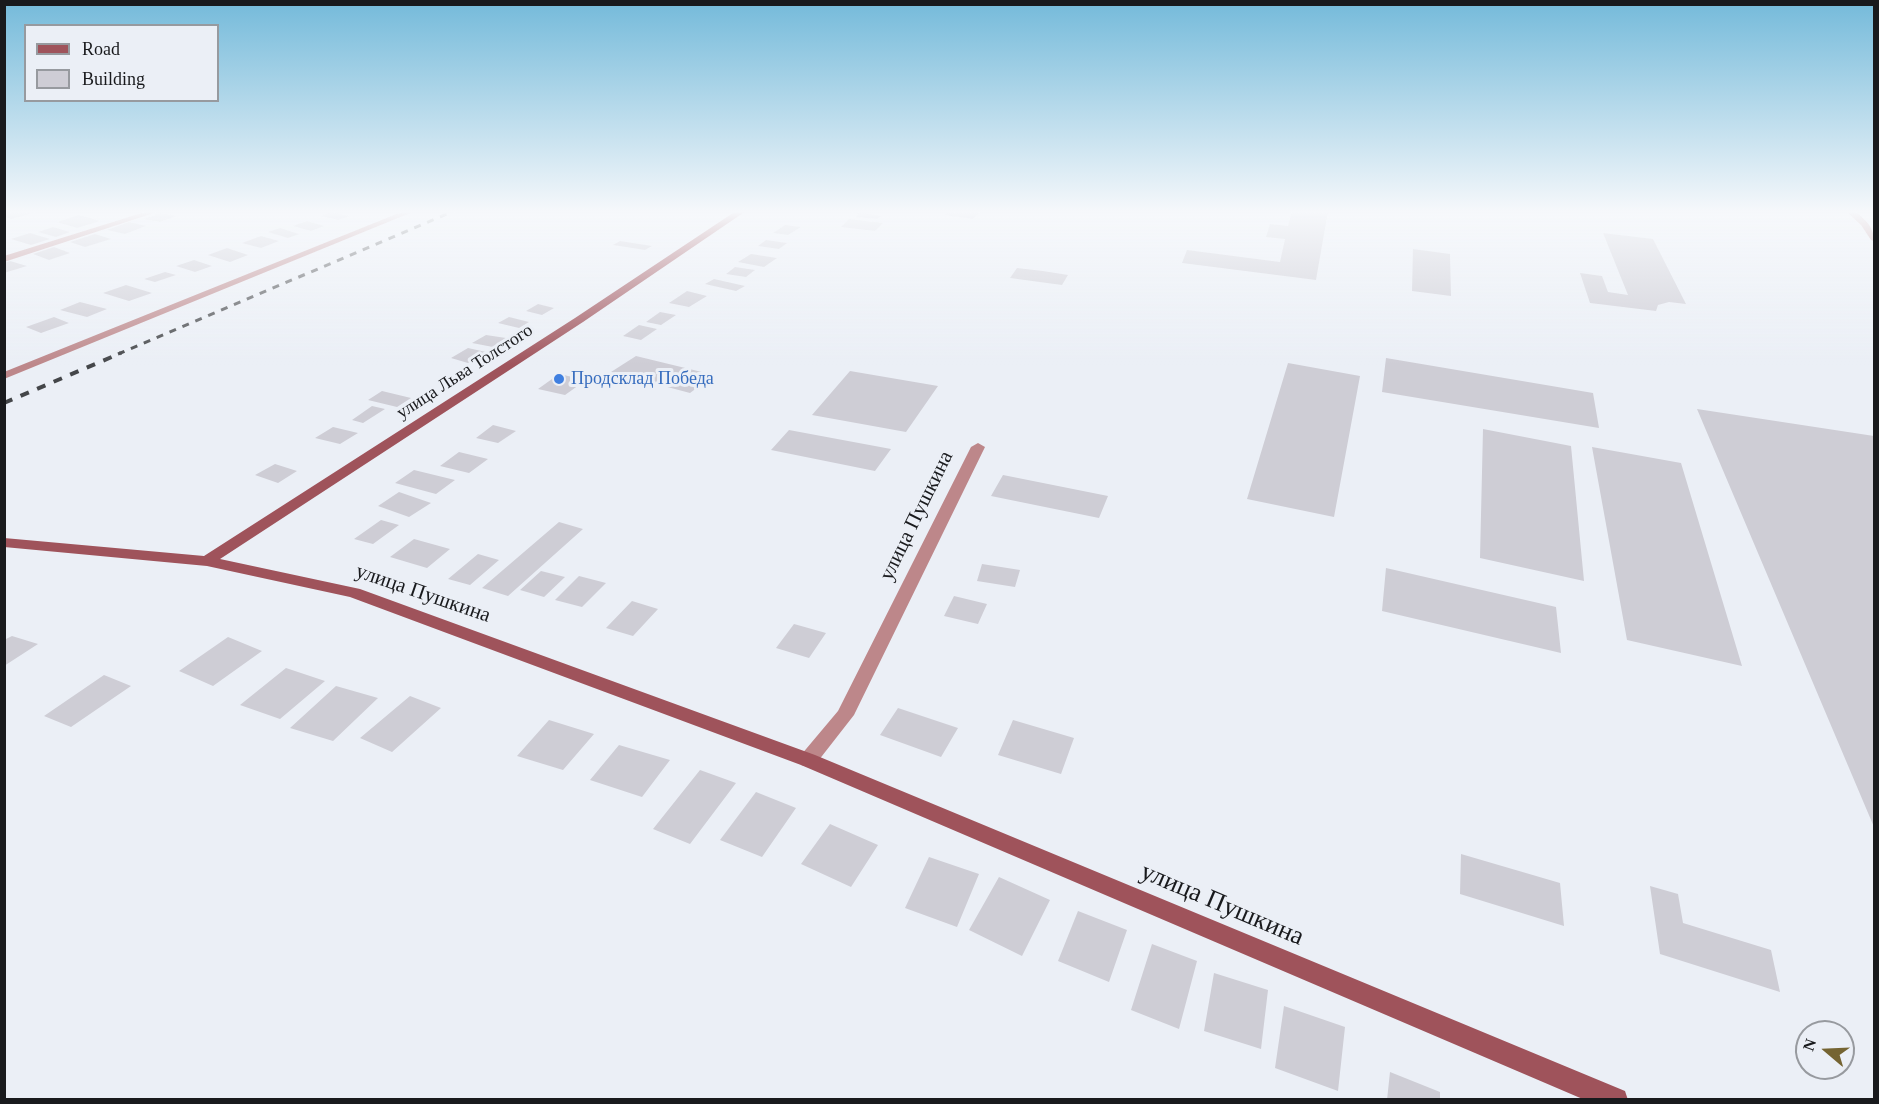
<!DOCTYPE html>
<meta charset="utf-8">
<style>
body{margin:0}
#map{position:relative;width:1879px;height:1104px;overflow:hidden;background:#ebeff6;font-family:Georgia,serif}
canvas{display:block}
.frame{position:absolute;inset:0;border:6px solid #191a1d;pointer-events:none}
.legend{position:absolute;left:24px;top:24px;width:195px;height:78px;box-sizing:border-box;background:#ebeff6;border:2px solid #979a9f;margin:0;padding:8px 10px;list-style:none;font-size:18px;color:#191a1d}
.legend li{display:flex;align-items:center;gap:12px;height:30px}
.legend b{width:30px;border:2px solid #979a9f}
.north{position:absolute;left:1795px;top:1020px;width:60px;height:60px;box-sizing:border-box;background:#ebeff6;border:2px solid #979a9f;border-radius:50%;rotate:289deg;font-size:16px;font-weight:700;line-height:24px;text-align:center;color:#191a1d}
.north::after{content:'';display:block;margin:auto;width:21px;height:27px;background:#756432;clip-path:polygon(50% 0,100% 100%,50% 72%,0 100%)}
</style>
<div id="map">
<canvas width="1879" height="1104"></canvas>
<div class="frame"></div>
<ul class="legend">
<li><b style="height:8px;background:#9f535b"></b>Road</li>
<li><b style="height:16px;background:#cecdd5"></b>Building</li>
</ul>
<div class="north">N</div>
</div>
<script>
const ctx = document.querySelector('canvas').getContext('2d');
ctx.lineJoin = 'round';
function fillPath(path, color) {
  ctx.fillStyle = color;
  ctx.fill(path, 'evenodd');
}
function strokePath(path, color, width, dash) {
  ctx.strokeStyle = color;
  ctx.lineWidth = width;
  ctx.lineCap = dash ? 'butt' : 'round';
  ctx.setLineDash(dash || []);
  ctx.stroke(path);
}
function label(font, color, halo, rows, align = 'center') {
  ctx.font = font + ' Georgia,serif';
  ctx.lineWidth = 6;
  ctx.setLineDash([]);
  ctx.textBaseline = 'middle';
  ctx.strokeStyle = halo;
  ctx.fillStyle = color;
  for (const [text, x, y, turn = 0] of rows) {
    ctx.save();
    ctx.translate(x, y);
    ctx.rotate((+turn || 0) * Math.PI / 180);
    ctx.textAlign = isNaN(turn) ? turn : align;
    if (halo) ctx.strokeText(text, 0, 0);
    ctx.fillText(text, 0, 0);
    ctx.restore();
  }
}
fillPath(new Path2D(`
 M 10,211 L 29,211 L 35,212 L 12,219 L 4,217 L 4,213 Z
 M 847,211 L 863,211 L 860,213 L 881,216 L 877,219 L 856,217 L 859,214 Z
 M 950,211 L 981,211 L 973,219 L 945,215 Z
 M 1292,211 L 1328,211 L 1316,280 L 1182,263 L 1187,250 L 1280,262 L 1285,239 L 1266,237 L 1270,224 L 1288,226 Z
 M 331,212 L 349,216 L 339,220 L 321,216 Z
 M 160,213 L 176,216 L 160,222 L 144,219 Z
 M 79,215 L 100,221 L 77,228 L 57,222 Z
 M 849,219 L 883,223 L 875,231 L 841,227 Z
 M 307,221 L 324,226 L 311,231 L 293,226 Z
 M 129,222 L 146,226 L 125,234 L 107,230 Z
 M 785,225 L 801,227 L 788,235 L 773,233 Z
 M 53,227 L 70,232 L 56,237 L 38,232 Z
 M 280,228 L 299,234 L 288,238 L 268,232 Z
 M 30,233 L 50,239 L 31,245 L 11,239 Z
 M 1603,233 L 1653,239 L 1686,304 L 1669,302 L 1658,305 L 1656,311 L 1590,303 L 1580,273 L 1602,276 L 1608,292 L 1628,295 Z
 M 95,234 L 111,239 L 85,247 L 70,242 Z
 M 261,236 L 279,241 L 261,248 L 242,243 Z
 M 766,240 L 787,243 L 779,249 L 758,246 Z
 M 620,241 L 652,246 L 645,250 L 613,245 Z
 M 54,247 L 70,253 L 49,260 L 33,254 Z
 M 227,248 L 248,255 L 230,262 L 208,255 Z
 M 1413,249 L 1450,254 L 1451,296 L 1412,291 Z
 M 751,254 L 777,258 L 764,267 L 738,262 Z
 M 194,260 L 212,266 L 195,272 L 176,266 Z
 M 10,261 L 27,266 L 4,273 L 4,263 Z
 M 735,267 L 755,270 L 746,277 L 726,274 Z
 M 1017,268 L 1043,271 L 1068,275 L 1062,285 L 1010,278 Z
 M 165,272 L 176,275 L 155,282 L 144,279 Z
 M 714,279 L 745,286 L 736,291 L 705,284 Z
 M 126,285 L 152,293 L 129,301 L 103,293 Z
 M 687,291 L 707,296 L 689,307 L 669,303 Z
 M 80,302 L 107,309 L 87,317 L 60,310 Z
 M 538,304 L 554,308 L 542,315 L 526,311 Z
 M 660,312 L 676,315 L 661,325 L 646,322 Z
 M 54,317 L 69,323 L 41,333 L 26,327 Z
 M 509,317 L 529,322 L 519,328 L 498,323 Z
 M 639,325 L 657,329 L 641,340 L 623,336 Z
 M 486,335 L 506,338 L 493,347 L 472,343 Z
 M 468,348 L 486,352 L 468,363 L 451,358 Z
 M 636,356 L 714,375 L 690,393 L 611,372 Z
 M 1386,358 L 1593,393 L 1599,428 L 1382,392 Z
 M 1288,363 L 1360,376 L 1334,517 L 1247,499 Z
 M 850,371 L 938,386 L 906,432 L 812,415 Z
 M 559,374 L 586,380 L 565,395 L 538,389 Z
 M 382,391 L 411,398 L 397,407 L 368,400 Z
 M 372,406 L 385,409 L 363,423 L 352,420 Z
 M 1697,409 L 1874,436 L 1874,827 Z
 M 493,425 L 516,431 L 498,443 L 476,438 Z
 M 333,427 L 358,433 L 340,444 L 315,438 Z
 M 1483,429 L 1571,446 L 1584,581 L 1480,558 Z
 M 789,430 L 891,449 L 875,471 L 771,450 Z
 M 1592,447 L 1681,463 L 1742,666 L 1627,640 Z
 M 459,452 L 488,459 L 469,473 L 440,466 Z
 M 275,464 L 297,471 L 278,483 L 255,475 Z
 M 414,470 L 455,480 L 436,494 L 395,483 Z
 M 1003,475 L 1108,496 L 1099,518 L 991,496 Z
 M 399,492 L 431,503 L 409,517 L 378,506 Z
 M 381,520 L 399,525 L 373,544 L 354,539 Z
 M 559,522 L 583,529 L 508,596 L 482,588 Z
 M 414,539 L 450,549 L 427,568 L 390,557 Z
 M 478,554 L 499,560 L 470,585 L 448,579 Z
 M 982,564 L 1020,570 L 1015,587 L 977,581 Z
 M 1386,568 L 1556,607 L 1561,653 L 1382,611 Z
 M 541,571 L 565,577 L 544,597 L 520,590 Z
 M 579,576 L 606,583 L 582,607 L 555,600 Z
 M 954,596 L 987,604 L 978,624 L 944,616 Z
 M 632,601 L 658,609 L 633,636 L 606,628 Z
 M 794,624 L 826,633 L 809,658 L 776,648 Z
 M 12,636 L 38,644 L 4,666 L 4,640 Z
 M 228,637 L 262,651 L 213,686 L 179,671 Z
 M 286,668 L 325,681 L 280,719 L 240,705 Z
 M 104,675 L 131,686 L 71,727 L 44,716 Z
 M 336,686 L 378,698 L 333,741 L 290,728 Z
 M 410,696 L 441,708 L 392,752 L 360,738 Z
 M 898,708 L 958,728 L 941,757 L 880,735 Z
 M 549,720 L 594,734 L 563,770 L 517,756 Z
 M 1013,720 L 1074,738 L 1061,774 L 998,755 Z
 M 619,745 L 670,760 L 642,797 L 590,780 Z
 M 700,770 L 736,783 L 690,844 L 653,829 Z
 M 756,792 L 796,808 L 762,857 L 720,840 Z
 M 830,824 L 878,845 L 851,887 L 801,864 Z
 M 1461,854 L 1560,883 L 1564,926 L 1460,894 Z
 M 929,857 L 979,874 L 957,927 L 905,908 Z
 M 999,877 L 1050,900 L 1022,956 L 969,930 Z
 M 1650,886 L 1678,894 L 1683,923 L 1771,950 L 1780,992 L 1660,954 Z
 M 1078,911 L 1127,930 L 1109,982 L 1058,961 Z
 M 1152,944 L 1197,961 L 1179,1029 L 1131,1010 Z
 M 1214,973 L 1268,990 L 1261,1049 L 1204,1031 Z
 M 1284,1006 L 1345,1027 L 1338,1091 L 1275,1068 Z
 M 1390,1072 L 1440,1092 L 1440,1100 L 1387,1100 Z`), '#cecdd5');
fillPath(new Path2D(`
 M 148,211 L 160,211 L 4,262 L 4,256 Z
 M 404,211 L 415,211 L 4,379 L 4,372 Z
 M 1846,211 L 1855,211 C 1865,220 1874,226 1874,241 L 1871,240 L 1861,225 Z
 M 978,443 L 985,447 L 854,715 L 815,765 L 808,767 L 801,765 L 799,760 L 801,755 L 838,711 L 971,447 Z`), '#bd878a');
fillPath(new Path2D(`
 M 736,211 L 746,211 L 583,322 L 220,559 L 360,589 L 815,755 L 1625,1091 L 1628,1100 L 1585,1100 L 801,765 L 350,597 L 207,566 L 4,547 L 4,538 L 204,556 L 575,318 Z`), '#9f535b');
strokePath(new Path2D(`
 M 118,354 L 454,211`), '#444649', 3, [7, 7]);
strokePath(new Path2D(`
 M 4,403 L 121,353`), '#444649', 4, [9, 9]);
const sky = ctx.createLinearGradient(0, 0, 0, 365);
sky.addColorStop(0, '#74bada');
sky.addColorStop(0.58, '#f6f8fb');
sky.addColorStop(1, '#f6f8fb00');
ctx.fillStyle = sky;
ctx.fillRect(0, 0, 1879, 365);
for (const [x, y, r, color] of [
 [559,379,6,"#3f7fe0"]
]) {
  const dot = new Path2D();
  dot.arc(x, y, r, 0, 2 * Math.PI);
  ctx.fillStyle = color;
  ctx.fill(dot);
  strokePath(dot, '#ebeff6', 2);
}
label('18px', '#191a1d', '#ebeff6', [
 ["улица Льва Толстого",465,372,-33]
]);
label('18px', '#366cbe', '#ebeff6', [
 ["Продсклад Победа",571,379]
], 'left');
label('21px', '#191a1d', '#ebeff6', [
 ["улица Пушкина",917,516,-64],
 ["улица Пушкина",423,594,19]
]);
label('26px', '#191a1d', '#ebeff6', [
 ["улица Пушкина",1222,905,23]
]);
</script>
